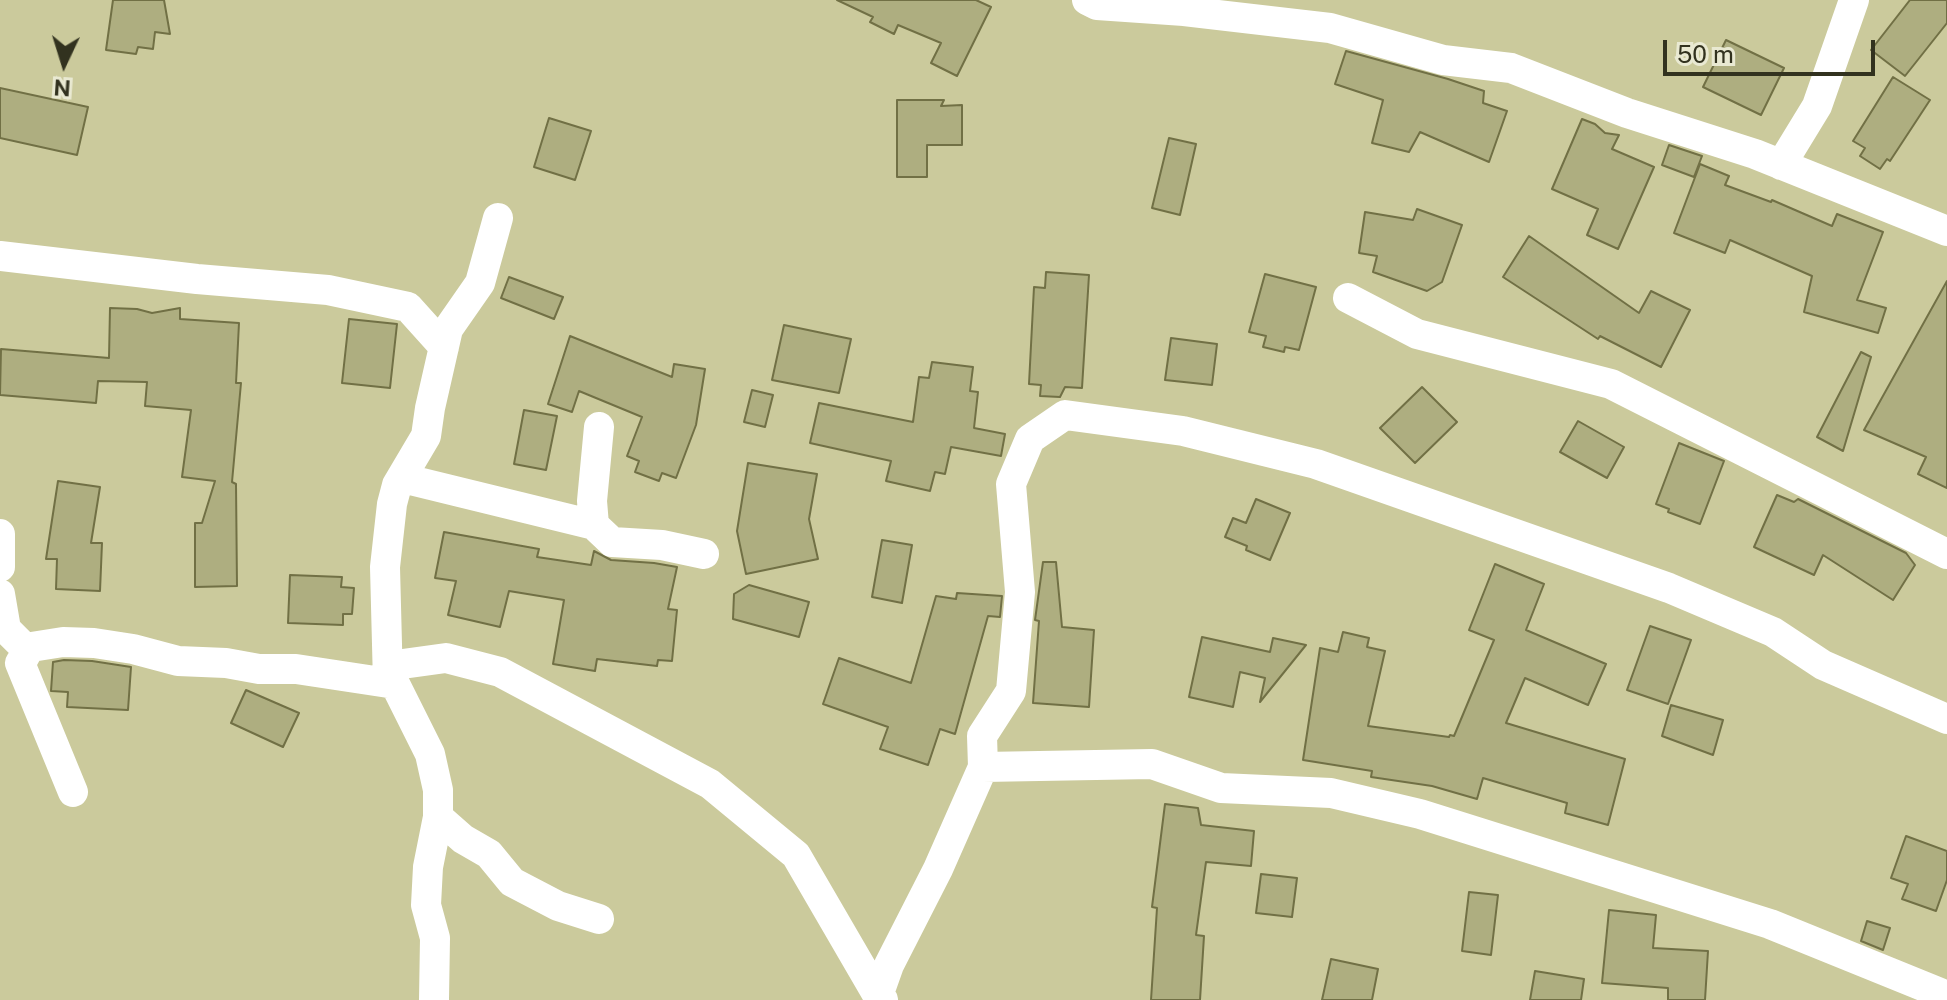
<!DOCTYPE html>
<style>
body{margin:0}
#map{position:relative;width:1947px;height:1000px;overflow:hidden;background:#cbca9c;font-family:"Public Sans",sans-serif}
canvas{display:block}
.north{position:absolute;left:24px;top:24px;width:80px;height:80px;-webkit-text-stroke:6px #e9e9d2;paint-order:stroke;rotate:184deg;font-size:22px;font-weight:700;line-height:32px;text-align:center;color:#32321f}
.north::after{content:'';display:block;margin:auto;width:28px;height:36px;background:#32321f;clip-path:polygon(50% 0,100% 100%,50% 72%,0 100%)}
.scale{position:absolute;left:1663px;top:40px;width:212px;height:36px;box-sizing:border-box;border:4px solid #32321f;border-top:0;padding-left:10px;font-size:24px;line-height:28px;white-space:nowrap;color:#32321f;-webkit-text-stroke:6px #e9e9d2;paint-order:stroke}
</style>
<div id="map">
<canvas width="1947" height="1000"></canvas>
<div class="north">N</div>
<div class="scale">50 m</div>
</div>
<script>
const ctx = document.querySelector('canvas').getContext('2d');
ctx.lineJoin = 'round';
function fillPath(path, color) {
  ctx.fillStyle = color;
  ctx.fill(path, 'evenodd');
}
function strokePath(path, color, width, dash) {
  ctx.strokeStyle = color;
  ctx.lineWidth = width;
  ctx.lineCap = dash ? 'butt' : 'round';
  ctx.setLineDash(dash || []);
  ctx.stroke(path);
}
const building = new Path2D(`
 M 113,0 L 164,0 L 170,34 L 155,32 L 153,49 L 138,47 L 136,54 L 106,50 Z
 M 837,0 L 976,0 L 991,7 L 957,76 L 931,63 L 941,43 L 898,25 L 894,34 L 870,22 L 873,17 Z
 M 1910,0 L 1947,0 L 1947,23 L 1905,76 L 1871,50 Z
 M 1726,40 L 1784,68 L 1761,115 L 1703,87 Z
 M 1346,51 L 1448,79 L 1484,91 L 1483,103 L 1507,111 L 1489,162 L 1420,132 L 1409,152 L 1372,143 L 1383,100 L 1335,84 Z
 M 1893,77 L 1930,100 L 1890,161 L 1887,159 L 1880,169 L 1860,156 L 1865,148 L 1853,141 Z
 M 0,88 L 88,107 L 77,155 L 0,138 Z
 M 897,100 L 944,100 L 941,106 L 962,105 L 962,145 L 927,145 L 927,177 L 897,177 Z
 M 549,118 L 591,131 L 575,180 L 534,167 Z
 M 1582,119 L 1595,124 L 1605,133 L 1619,135 L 1612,149 L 1654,167 L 1618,249 L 1587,235 L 1598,209 L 1552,189 Z
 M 1169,138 L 1196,144 L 1180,215 L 1152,208 Z
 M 1669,145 L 1702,156 L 1694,177 L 1662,165 Z
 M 1700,164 L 1729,176 L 1725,185 L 1771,202 L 1772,200 L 1832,226 L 1837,214 L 1883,232 L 1857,300 L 1886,308 L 1878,333 L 1804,312 L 1812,276 L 1730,240 L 1725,253 L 1674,233 Z
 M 1417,209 L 1462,225 L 1442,282 L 1427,291 L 1373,272 L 1377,256 L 1359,253 L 1365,212 L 1413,220 Z
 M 1529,236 L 1639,313 L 1651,291 L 1690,310 L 1661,367 L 1600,336 L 1598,339 L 1503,277 Z
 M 1046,272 L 1089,275 L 1082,388 L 1065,387 L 1060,397 L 1040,396 L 1041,385 L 1029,384 L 1034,287 L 1045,288 Z
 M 1265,274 L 1316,287 L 1299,350 L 1285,347 L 1284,352 L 1263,347 L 1266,336 L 1249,332 Z
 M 509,277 L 563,297 L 554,319 L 501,298 Z
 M 1947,281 L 1947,488 L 1918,474 L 1926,457 L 1864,430 Z
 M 110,308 L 137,309 L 152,313 L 180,308 L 180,319 L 239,323 L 236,383 L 241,383 L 232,482 L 236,484 L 237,586 L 195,587 L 195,523 L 202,523 L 215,481 L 182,477 L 191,410 L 145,406 L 147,382 L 98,381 L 96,403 L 0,395 L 1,349 L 109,358 Z
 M 349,319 L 397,324 L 390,388 L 342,383 Z
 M 784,325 L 851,339 L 839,393 L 772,380 Z
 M 570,336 L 672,377 L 674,364 L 705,369 L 696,425 L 676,478 L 662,473 L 659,481 L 635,472 L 639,461 L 627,456 L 642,417 L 579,391 L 572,412 L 548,404 Z
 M 1171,338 L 1217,344 L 1212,385 L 1165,380 Z
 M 1861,352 L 1871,357 L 1843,451 L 1817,437 Z
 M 932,362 L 973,367 L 970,391 L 978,392 L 974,428 L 1005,434 L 1001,456 L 951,447 L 945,474 L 935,472 L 930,491 L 886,481 L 891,461 L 810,443 L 819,403 L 913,422 L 919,377 L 929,378 Z
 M 1422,387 L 1457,422 L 1415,463 L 1380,428 Z
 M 752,390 L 773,395 L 765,427 L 744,422 Z
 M 524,410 L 557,416 L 546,470 L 514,464 Z
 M 1578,421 L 1624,447 L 1607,478 L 1560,452 Z
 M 1679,443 L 1724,461 L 1700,524 L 1668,512 L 1669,509 L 1656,504 Z
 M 748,463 L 817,474 L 809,519 L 818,559 L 746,574 L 737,531 Z
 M 58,481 L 100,487 L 91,543 L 102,543 L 100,591 L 56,589 L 57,559 L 46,559 Z
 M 1777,495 L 1794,502 L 1798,499 L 1906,553 L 1915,565 L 1893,600 L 1823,555 L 1814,575 L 1754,547 Z
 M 1256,499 L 1290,513 L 1270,560 L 1246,550 L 1247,546 L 1225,537 L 1233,518 L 1246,523 Z
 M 444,532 L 539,549 L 537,557 L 591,565 L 594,551 L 611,560 L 654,563 L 677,567 L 668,609 L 677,610 L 672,661 L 658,660 L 657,666 L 597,659 L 595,671 L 553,664 L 564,600 L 509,591 L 500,627 L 448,615 L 456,581 L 435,578 Z
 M 882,540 L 912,545 L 902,603 L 872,597 Z
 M 1043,562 L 1056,562 L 1062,627 L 1094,630 L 1089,707 L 1033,703 L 1039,621 L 1035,620 Z
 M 1495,564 L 1544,584 L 1526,630 L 1606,664 L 1588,705 L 1525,678 L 1506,723 L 1625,759 L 1608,825 L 1565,813 L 1567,803 L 1483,778 L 1477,799 L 1432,786 L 1371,777 L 1372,771 L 1303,760 L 1320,648 L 1338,652 L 1343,632 L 1369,638 L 1367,647 L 1385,651 L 1368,726 L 1449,737 L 1450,735 L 1454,736 L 1494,640 L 1469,630 Z
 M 290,575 L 342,577 L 341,587 L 354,588 L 352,614 L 343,614 L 343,625 L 288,623 Z
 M 749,585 L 809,602 L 799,637 L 733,619 L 734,594 Z
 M 957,593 L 1002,596 L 1000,617 L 988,616 L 955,734 L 940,729 L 928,765 L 880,749 L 888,727 L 823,704 L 839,658 L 911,683 L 936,596 L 956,599 Z
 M 1650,626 L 1691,640 L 1668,704 L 1627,690 Z
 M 1202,637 L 1270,652 L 1273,638 L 1306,645 L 1260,702 L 1265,678 L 1240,672 L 1233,707 L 1189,697 Z
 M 64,660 L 92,661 L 131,667 L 128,710 L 67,707 L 68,692 L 51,691 L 53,662 Z
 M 246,690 L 299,713 L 283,747 L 231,723 Z
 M 1671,705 L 1723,720 L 1713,755 L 1662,736 Z
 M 1165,804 L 1198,808 L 1201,825 L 1254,831 L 1251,866 L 1206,862 L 1196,935 L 1204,936 L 1200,1000 L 1151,1000 L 1157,908 L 1152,907 Z
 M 1906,836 L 1947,851 L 1947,880 L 1936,911 L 1902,899 L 1908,884 L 1891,878 Z
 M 1261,874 L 1297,878 L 1292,917 L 1256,913 Z
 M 1469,892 L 1498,895 L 1491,955 L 1462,951 Z
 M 1609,910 L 1656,915 L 1653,948 L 1708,951 L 1705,1000 L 1668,1000 L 1668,988 L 1602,983 Z
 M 1867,921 L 1890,928 L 1883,950 L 1861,941 Z
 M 1331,959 L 1378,969 L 1372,1000 L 1322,1000 Z
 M 1535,971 L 1584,979 L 1581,1000 L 1530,1000 Z`);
fillPath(building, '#aeae80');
strokePath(building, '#717045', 2);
strokePath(new Path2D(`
 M 1087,0 L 1097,5 L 1184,11 L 1330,28 L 1443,60 L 1511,68 L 1627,113 L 1755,154 L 1947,231
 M 1781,165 L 1817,106 L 1854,0
 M 0,256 L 197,279 L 328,290 L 408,307 L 444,347
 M 1348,298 L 1417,334 L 1611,384 L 1947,554
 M 599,427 L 592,501 L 594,525 L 612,542 L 662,545 L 704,554
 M 402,478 L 594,525
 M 0,534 L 0,567
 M 0,594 L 6,629 L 25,648
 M 25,648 L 63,642 L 94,643 L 133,649 L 178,661 L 226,663 L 259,669 L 296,669 L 395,684 L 430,754 L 438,790 L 438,817 L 428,867 L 426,905 L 435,938 L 434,1000
 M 25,648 L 25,656 L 20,663 L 73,792
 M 388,666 L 446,658 L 500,672 L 710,784 L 796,855 L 878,996
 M 388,683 L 385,567 L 392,504 L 397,485 L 426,436 L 430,408 L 448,329 L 480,283 L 498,218
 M 983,767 L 1152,764 L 1221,788 L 1331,793 L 1420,814 L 1770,924 L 1940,993
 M 438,817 L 463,839 L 489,854 L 512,882 L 558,906 L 599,919
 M 883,1000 L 878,996 L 889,965 L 938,869 L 983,767 L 982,736 L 1011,691 L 1020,592 L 1011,484 L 1030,439 L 1065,415 L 1183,431 L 1316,464 L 1669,588 L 1773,632 L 1823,665 L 1947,719`), '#fff', 30);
</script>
